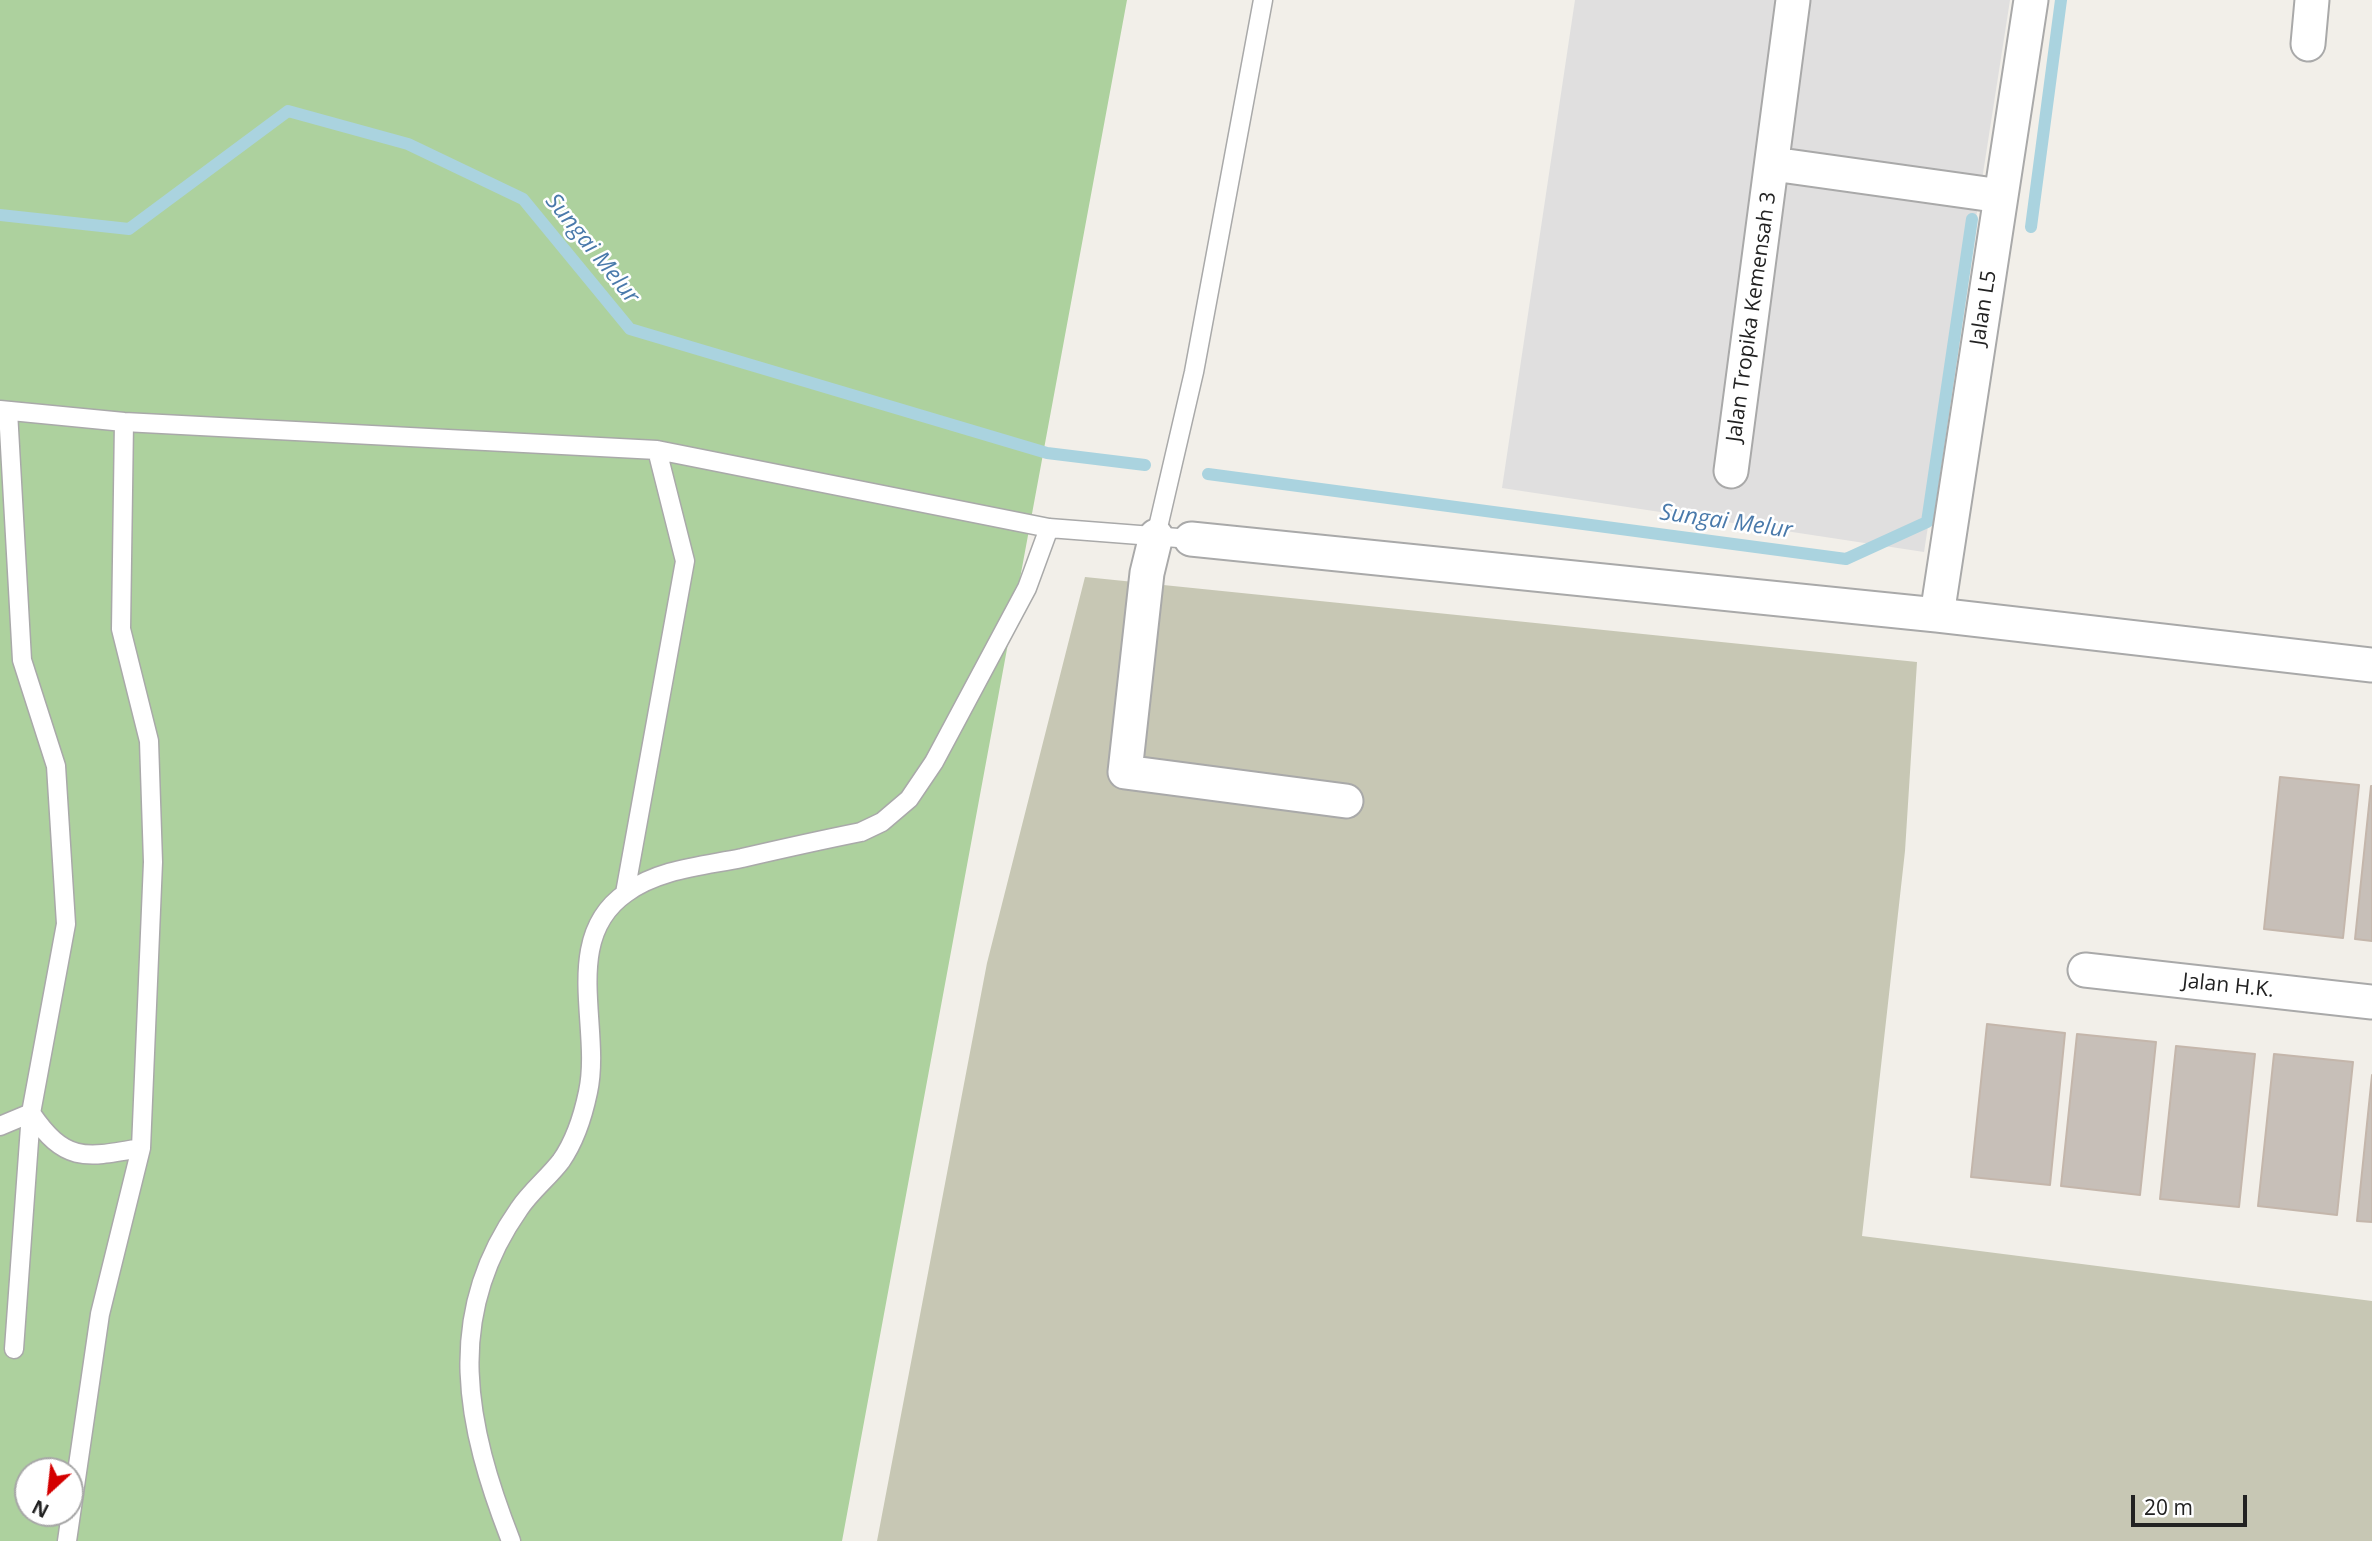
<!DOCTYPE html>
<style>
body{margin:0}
#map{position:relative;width:2372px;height:1541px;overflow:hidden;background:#f2efe9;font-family:"Open Sans",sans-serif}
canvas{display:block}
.north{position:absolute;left:14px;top:1457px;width:70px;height:70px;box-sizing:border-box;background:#fff;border:2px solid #a7a7a7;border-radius:50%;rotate:207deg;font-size:19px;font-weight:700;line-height:28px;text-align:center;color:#222}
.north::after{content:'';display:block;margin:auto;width:24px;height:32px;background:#d40000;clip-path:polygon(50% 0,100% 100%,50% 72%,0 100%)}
.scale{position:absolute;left:2131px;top:1495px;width:116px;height:32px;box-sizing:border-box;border:4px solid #222;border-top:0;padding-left:9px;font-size:21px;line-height:24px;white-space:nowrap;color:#222;-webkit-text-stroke:5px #fff;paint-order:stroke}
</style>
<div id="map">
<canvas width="2372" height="1541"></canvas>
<div class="north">N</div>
<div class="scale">20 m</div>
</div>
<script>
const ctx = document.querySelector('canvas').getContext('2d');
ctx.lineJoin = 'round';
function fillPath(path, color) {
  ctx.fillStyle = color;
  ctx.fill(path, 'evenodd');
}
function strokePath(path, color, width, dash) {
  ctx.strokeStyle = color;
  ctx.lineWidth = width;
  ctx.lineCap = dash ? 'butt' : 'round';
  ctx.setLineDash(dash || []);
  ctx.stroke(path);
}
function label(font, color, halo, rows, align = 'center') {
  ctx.font = font + ' "Open Sans",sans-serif';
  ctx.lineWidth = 5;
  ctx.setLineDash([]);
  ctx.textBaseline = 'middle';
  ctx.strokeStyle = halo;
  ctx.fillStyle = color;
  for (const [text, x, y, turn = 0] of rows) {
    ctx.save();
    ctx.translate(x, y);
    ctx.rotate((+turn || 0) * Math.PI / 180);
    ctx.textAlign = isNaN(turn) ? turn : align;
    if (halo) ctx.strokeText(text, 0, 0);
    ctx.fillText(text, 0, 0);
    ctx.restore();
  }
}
fillPath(new Path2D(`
 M 1575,0 L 2010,0 L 1924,552 L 1502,488 Z`), '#e0dfdf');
fillPath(new Path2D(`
 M 1085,577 L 1917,662 L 1905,851 L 1862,1236 L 2372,1301 L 2372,1541 L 877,1541 L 987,963 Z`), '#c7c7b4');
fillPath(new Path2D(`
 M 0,0 L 1127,0 L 842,1541 L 0,1541 ZM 28,1471 L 70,1471 L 70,1513 L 28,1513 Z`), '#add19e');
strokePath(new Path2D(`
 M 0,215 L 129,229 L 288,111 L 408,144 L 523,199 L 630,329 L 1047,453 L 1145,465
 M 2031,227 L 2061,0
 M 1208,474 L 1846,559 L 1927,522 L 1972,219`), '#aad3df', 12);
const building = new Path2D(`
 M 2280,777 L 2359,785 L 2343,938 L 2264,929 Z
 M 2371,786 L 2372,786 L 2372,941 L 2355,939 Z
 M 1987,1024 L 2065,1033 L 2050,1185 L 1971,1177 Z
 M 2077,1034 L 2156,1042 L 2140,1195 L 2061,1186 Z
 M 2176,1046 L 2255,1054 L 2239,1207 L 2160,1199 Z
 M 2274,1054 L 2353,1062 L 2337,1215 L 2258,1206 Z
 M 2372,1075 L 2372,1222 L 2357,1221 Z`);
fillPath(building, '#c7bfb8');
strokePath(building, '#c4b6ab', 2);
const service = new Path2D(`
 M 0,410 L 124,422 L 657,450 L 1049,528 L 1191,539
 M 8,411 L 22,660 L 56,766 L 66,924 L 31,1113 L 14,1349
 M 1156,536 L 1194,372 L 1263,0
 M 625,893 L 685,561 L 657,450
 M 0,1126 L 31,1113 C 65,1163 85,1158 141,1148
 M 67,1541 L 100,1314 L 141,1148 L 153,862 L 149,741 L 121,629 L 124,422
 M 511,1541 C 466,1426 443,1317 519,1209 C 531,1191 548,1178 561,1161 C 575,1141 583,1116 588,1092 C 602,1028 560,939 626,893 C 659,869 703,866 742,858 C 781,849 821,840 861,832 L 882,822 L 909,799 L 934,762 L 1027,588 L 1049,528`);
const minor = new Path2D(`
 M 2308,44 L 2312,0
 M 1773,164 L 2001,196
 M 1731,471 L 1793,0
 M 1156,536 L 1147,573 L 1125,772 L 1346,801
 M 1191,539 L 1937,615 L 2372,665
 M 1937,615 L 2031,0
 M 2085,970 L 2372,1002`);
strokePath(service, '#a9a9a9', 21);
strokePath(minor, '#a9a9a9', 37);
strokePath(service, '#fff', 18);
strokePath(minor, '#fff', 33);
label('21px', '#222', '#fff', [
 ["Jalan L5",1984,308,-81],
 ["Jalan Tropika Kemensah 3",1752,317,-82],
 ["Jalan H.K.",2228,986,6]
]);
label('italic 23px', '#4a7aab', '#fff', [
 ["Sungai Melur",592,249,51],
 ["Sungai Melur",1726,522,8]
]);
</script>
